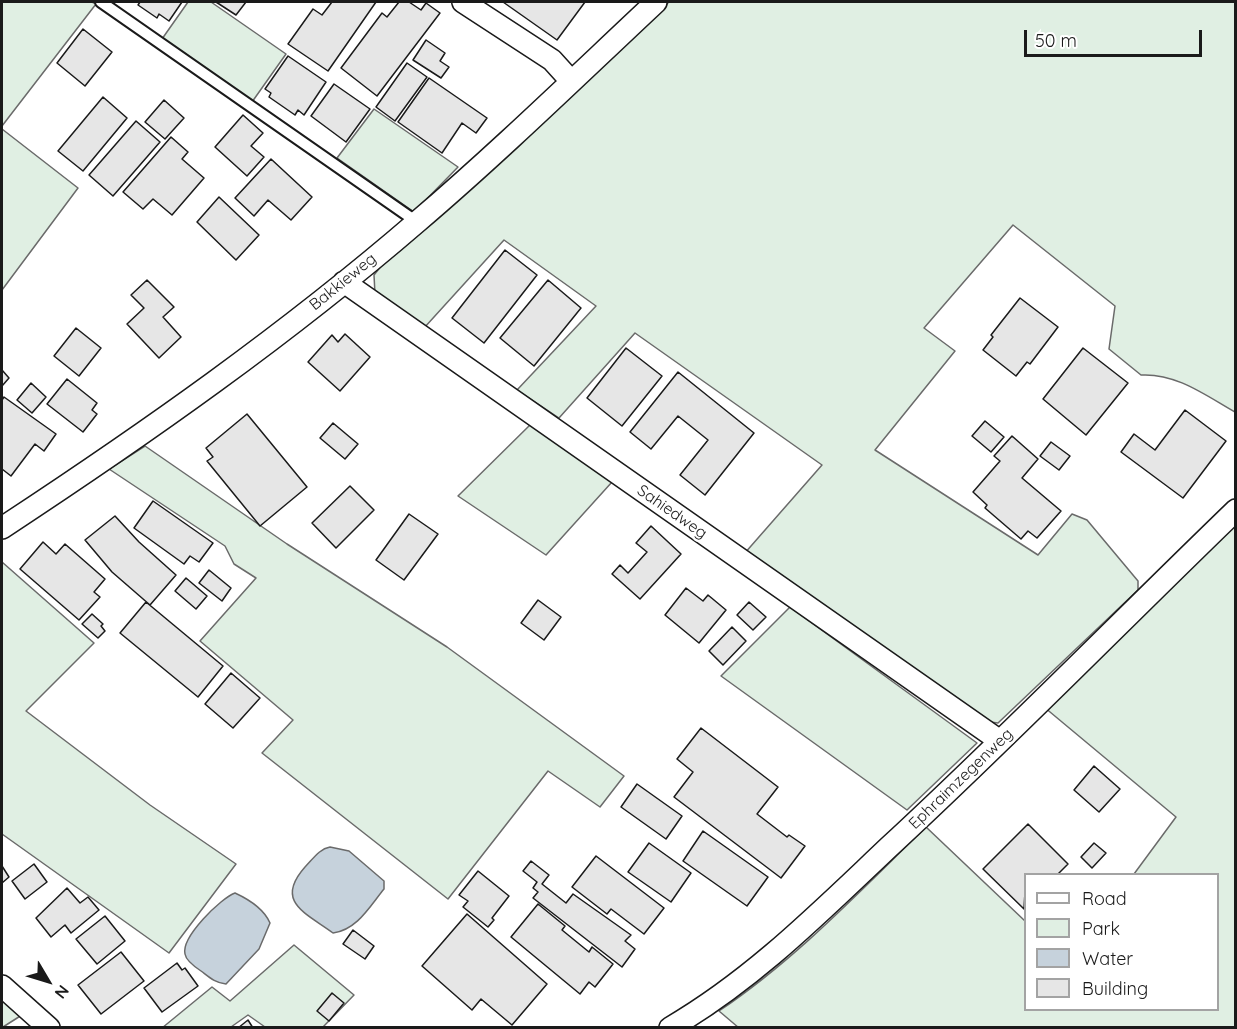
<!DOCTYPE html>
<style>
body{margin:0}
#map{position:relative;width:1237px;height:1029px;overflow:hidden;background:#fff;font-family:Quicksand,sans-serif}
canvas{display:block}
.frame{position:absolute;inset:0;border:3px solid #1a1a1a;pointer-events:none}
.legend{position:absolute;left:1024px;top:873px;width:195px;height:138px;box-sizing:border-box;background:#fff;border:2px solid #a3a3a3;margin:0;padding:8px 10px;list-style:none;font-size:18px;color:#1a1a1a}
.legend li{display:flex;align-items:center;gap:12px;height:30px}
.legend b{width:30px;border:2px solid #a3a3a3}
.north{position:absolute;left:18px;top:951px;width:60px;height:60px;-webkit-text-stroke:4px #fff;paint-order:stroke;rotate:128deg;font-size:16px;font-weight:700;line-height:24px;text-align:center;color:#1a1a1a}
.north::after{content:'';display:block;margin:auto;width:21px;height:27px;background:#1a1a1a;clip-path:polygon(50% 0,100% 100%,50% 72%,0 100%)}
.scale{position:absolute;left:1024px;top:30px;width:178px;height:27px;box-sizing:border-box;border:3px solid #1a1a1a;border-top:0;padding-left:8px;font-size:18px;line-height:21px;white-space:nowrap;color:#1a1a1a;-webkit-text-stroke:4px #fff;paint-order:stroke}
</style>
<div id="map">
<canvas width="1237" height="1029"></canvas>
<div class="frame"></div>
<ul class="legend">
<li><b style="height:8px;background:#fff"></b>Road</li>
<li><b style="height:16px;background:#e0efe3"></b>Park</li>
<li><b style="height:16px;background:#c6d2dc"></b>Water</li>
<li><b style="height:16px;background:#e6e6e6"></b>Building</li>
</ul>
<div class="north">N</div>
<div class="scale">50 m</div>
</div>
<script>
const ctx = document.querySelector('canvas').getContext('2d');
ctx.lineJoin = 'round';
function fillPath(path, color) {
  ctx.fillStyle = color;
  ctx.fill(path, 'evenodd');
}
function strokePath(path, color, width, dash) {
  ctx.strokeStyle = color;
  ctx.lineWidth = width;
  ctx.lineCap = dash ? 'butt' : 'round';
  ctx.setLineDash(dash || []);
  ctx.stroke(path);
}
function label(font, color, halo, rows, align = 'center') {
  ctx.font = font + ' Quicksand,sans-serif';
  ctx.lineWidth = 4.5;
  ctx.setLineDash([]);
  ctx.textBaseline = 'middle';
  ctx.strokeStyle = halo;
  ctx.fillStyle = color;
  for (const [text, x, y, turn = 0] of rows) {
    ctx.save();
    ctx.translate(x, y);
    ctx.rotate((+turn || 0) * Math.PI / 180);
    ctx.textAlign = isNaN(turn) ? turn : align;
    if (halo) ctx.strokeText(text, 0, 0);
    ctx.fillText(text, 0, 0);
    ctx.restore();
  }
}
const green = new Path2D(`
 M 2,2 L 92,2 L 96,4 L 2,126 Z
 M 188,2 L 211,2 L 286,54 L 252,102 L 162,39 Z
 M 669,2 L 1235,2 L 1235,412 C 1205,395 1176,373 1141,375 L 1109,349 L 1115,306 L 1013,225 L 924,328 L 955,351 L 875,450 L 1038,555 L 1072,514 L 1087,520 L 1138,581 L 1138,590 L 998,723 L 990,722 L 744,554 L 822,465 L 635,333 L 559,418 L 517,390 L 596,306 L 504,240 L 424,328 L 375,294 L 374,275 L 382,265 Z
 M 374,109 L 458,167 L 414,212 L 337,158 Z
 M 2,129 L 78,188 L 2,290 Z
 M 531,424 L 612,482 L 546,555 L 458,496 Z
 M 145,446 L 287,544 L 447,647 L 624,776 L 600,807 L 548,771 L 448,899 L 262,753 L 293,720 L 200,641 L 256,578 L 234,564 L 225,546 L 109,469 Z
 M 1235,524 L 1235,1027 L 739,1028 L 719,1011 C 796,959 859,892 926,827 L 1025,921 L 1026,1010 L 1218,1010 L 1218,874 L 1134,874 L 1176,817 L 1044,707 Z
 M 2,562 L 94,643 L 26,711 L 150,805 L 236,864 L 169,953 L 2,834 Z
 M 790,607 L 977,743 L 907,810 L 721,676 Z
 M 294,945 L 354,995 L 323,1027 L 265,1027 L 248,1015 L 231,1027 L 162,1028 L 212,987 L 230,1001 Z
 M 2,993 L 25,1013 L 3,1027 L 2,1027 Z`);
fillPath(green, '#e0efe3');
strokePath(green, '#6a6a6a', 1.5);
const water = new Path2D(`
 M 330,847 L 349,851 L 384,881 L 384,889 C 370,906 357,930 333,933 C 306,913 274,902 305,867 C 313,859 319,849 330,847 Z
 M 235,893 C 248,899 264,909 270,923 L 259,949 L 226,984 C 215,983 209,977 201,971 C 195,967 186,961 185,954 C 181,937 221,898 235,893 Z`);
fillPath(water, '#c6d2dc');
strokePath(water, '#6a6a6a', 1.5);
const building = new Path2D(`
 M 140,2 L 182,2 L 169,21 L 159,14 L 157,18 L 138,5 Z
 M 216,2 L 246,2 L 236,15 Z
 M 332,2 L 376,2 L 328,71 L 288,44 L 313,9 L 322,15 Z
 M 399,2 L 409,2 L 421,10 L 426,3 L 440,13 L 377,96 L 341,68 L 382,13 L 387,17 Z
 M 503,2 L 585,2 L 557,40 Z
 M 83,29 L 112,52 L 85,86 L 57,63 Z
 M 426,40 L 445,53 L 440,61 L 449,67 L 441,78 L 413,60 Z
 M 288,56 L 326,82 L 304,115 L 298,110 L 295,115 L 269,97 L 271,93 L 265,89 Z
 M 407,63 L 427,77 L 395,121 L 376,107 Z
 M 429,78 L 487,118 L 476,133 L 462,123 L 442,153 L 398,122 Z
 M 334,84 L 370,109 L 346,142 L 311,116 Z
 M 103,97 L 127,118 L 83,171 L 58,151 Z
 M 164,100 L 184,118 L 165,139 L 145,122 Z
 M 243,115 L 263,133 L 251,146 L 264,157 L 247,176 L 215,147 Z
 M 136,121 L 160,142 L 113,196 L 89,175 Z
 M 171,137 L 188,152 L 182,159 L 204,178 L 172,215 L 153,199 L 143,209 L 123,192 Z
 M 271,159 L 312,197 L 291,220 L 268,200 L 254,216 L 235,198 Z
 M 219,197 L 259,235 L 236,260 L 197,222 Z
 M 505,250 L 537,275 L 484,343 L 452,318 Z
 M 147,280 L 174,307 L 163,317 L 181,337 L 159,358 L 127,324 L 144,308 L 131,295 Z
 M 548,280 L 581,308 L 534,366 L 500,338 Z
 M 1020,298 L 1058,327 L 1030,364 L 1027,362 L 1016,376 L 983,350 L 993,337 L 991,335 Z
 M 76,328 L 101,348 L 79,376 L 54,356 Z
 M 345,334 L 370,357 L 340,391 L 308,362 L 332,335 L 338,342 Z
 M 626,348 L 662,376 L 622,426 L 587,398 Z
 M 1083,348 L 1128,383 L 1086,435 L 1043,399 Z
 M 2,370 L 9,378 L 2,386 Z
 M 678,372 L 754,433 L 705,495 L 680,475 L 708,440 L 678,416 L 651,449 L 630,432 Z
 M 67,379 L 97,403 L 92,410 L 97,414 L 83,432 L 47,404 Z
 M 31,383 L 46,397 L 32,413 L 17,400 Z
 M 4,397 L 56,434 L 44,451 L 35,444 L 11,476 L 2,469 L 2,400 Z
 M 1185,410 L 1226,441 L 1183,498 L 1121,452 L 1134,434 L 1155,450 Z
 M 247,414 L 307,487 L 260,526 L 207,461 L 213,457 L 206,448 Z
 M 985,421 L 1004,437 L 991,452 L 972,436 Z
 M 333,423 L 358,444 L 345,459 L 320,438 Z
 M 1012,436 L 1038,459 L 1022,478 L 1061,511 L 1037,538 L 1028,531 L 1021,539 L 985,508 L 987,505 L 973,492 L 1000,461 L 994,456 Z
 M 1051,442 L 1070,456 L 1059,470 L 1040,456 Z
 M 350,486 L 374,510 L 336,548 L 312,523 Z
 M 153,501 L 213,543 L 199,562 L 190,556 L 184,564 L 134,528 Z
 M 409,514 L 438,534 L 404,580 L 376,560 Z
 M 115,516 L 139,542 L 176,575 L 150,605 L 112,572 L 85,540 Z
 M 651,526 L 681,554 L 640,599 L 612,574 L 620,565 L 628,573 L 647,552 L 636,543 Z
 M 43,542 L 56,554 L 65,544 L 105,579 L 94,592 L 100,597 L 79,620 L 20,569 Z
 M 209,570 L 231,588 L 222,601 L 199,583 Z
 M 186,578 L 207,596 L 196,609 L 175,591 Z
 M 686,588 L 703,601 L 708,595 L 726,610 L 699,643 L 665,615 Z
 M 538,600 L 561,617 L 544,640 L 521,623 Z
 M 146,602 L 223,666 L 198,697 L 120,633 Z
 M 749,602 L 766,617 L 753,630 L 737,615 Z
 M 92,614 L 103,624 L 101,626 L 105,631 L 98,638 L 82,624 Z
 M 732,627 L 746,641 L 723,665 L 709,651 Z
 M 231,673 L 260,698 L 233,728 L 205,704 Z
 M 701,728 L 778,787 L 757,814 L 787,837 L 789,835 L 805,846 L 781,878 L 674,797 L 693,772 L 677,759 Z
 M 1094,766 L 1120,789 L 1099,812 L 1074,790 Z
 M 637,784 L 682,816 L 666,839 L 621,807 Z
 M 1028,824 L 1068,864 L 1058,874 L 1026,874 L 1024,909 L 983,869 Z
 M 703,831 L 768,877 L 747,906 L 683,861 Z
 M 649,843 L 691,873 L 671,902 L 628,872 Z
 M 1094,843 L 1106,853 L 1092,868 L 1081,857 Z
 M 596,856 L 664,908 L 644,934 L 611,909 L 607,914 L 572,887 Z
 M 531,861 L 549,875 L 542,884 L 566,903 L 573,894 L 631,935 L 625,941 L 635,949 L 622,967 L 533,898 L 538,892 L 533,888 L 537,882 L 523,871 Z
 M 34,864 L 47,882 L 25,899 L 12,881 Z
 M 2,866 L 9,877 L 2,883 Z
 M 478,871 L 509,896 L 492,918 L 494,920 L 488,927 L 463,907 L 468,901 L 459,895 Z
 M 67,888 L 80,903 L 88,897 L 99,910 L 71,933 L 65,925 L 51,937 L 36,918 Z
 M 538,904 L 565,926 L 562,930 L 589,952 L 592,947 L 613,964 L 595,987 L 589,982 L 580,994 L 511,937 Z
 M 467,914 L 547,984 L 512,1025 L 481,999 L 472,1010 L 422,966 Z
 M 105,916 L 125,941 L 97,964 L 76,939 Z
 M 353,930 L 374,946 L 365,959 L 343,944 Z
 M 121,952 L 144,981 L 101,1014 L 78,985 Z
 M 177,963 L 182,970 L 185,968 L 198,986 L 162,1012 L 144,988 Z
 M 332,993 L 344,1003 L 329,1021 L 317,1011 Z
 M 248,1020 L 253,1028 L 238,1028 Z`);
fillPath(building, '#e6e6e6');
strokePath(building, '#1a1a1a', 1.5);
const service = new Path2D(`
 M 101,2 L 417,222`);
const minor = new Path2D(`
 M 463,2 L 552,60 L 571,81
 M 344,282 L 1000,741
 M 2,528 C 145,434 286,335 417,222 C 499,152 577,76 656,2
 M 2,986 L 49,1028
 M 670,1028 C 754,979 820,912 890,846 C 1008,737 1120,622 1236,510`);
strokePath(service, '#1a1a1a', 14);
strokePath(minor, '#1a1a1a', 24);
strokePath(service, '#fff', 10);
strokePath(minor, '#fff', 21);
label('16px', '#1a1a1a', '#fff', [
 ["Bakkieweg",343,282,-39],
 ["Sahiedweg",672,512,35],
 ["Ephraimzegenweg",961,779,-44]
]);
</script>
